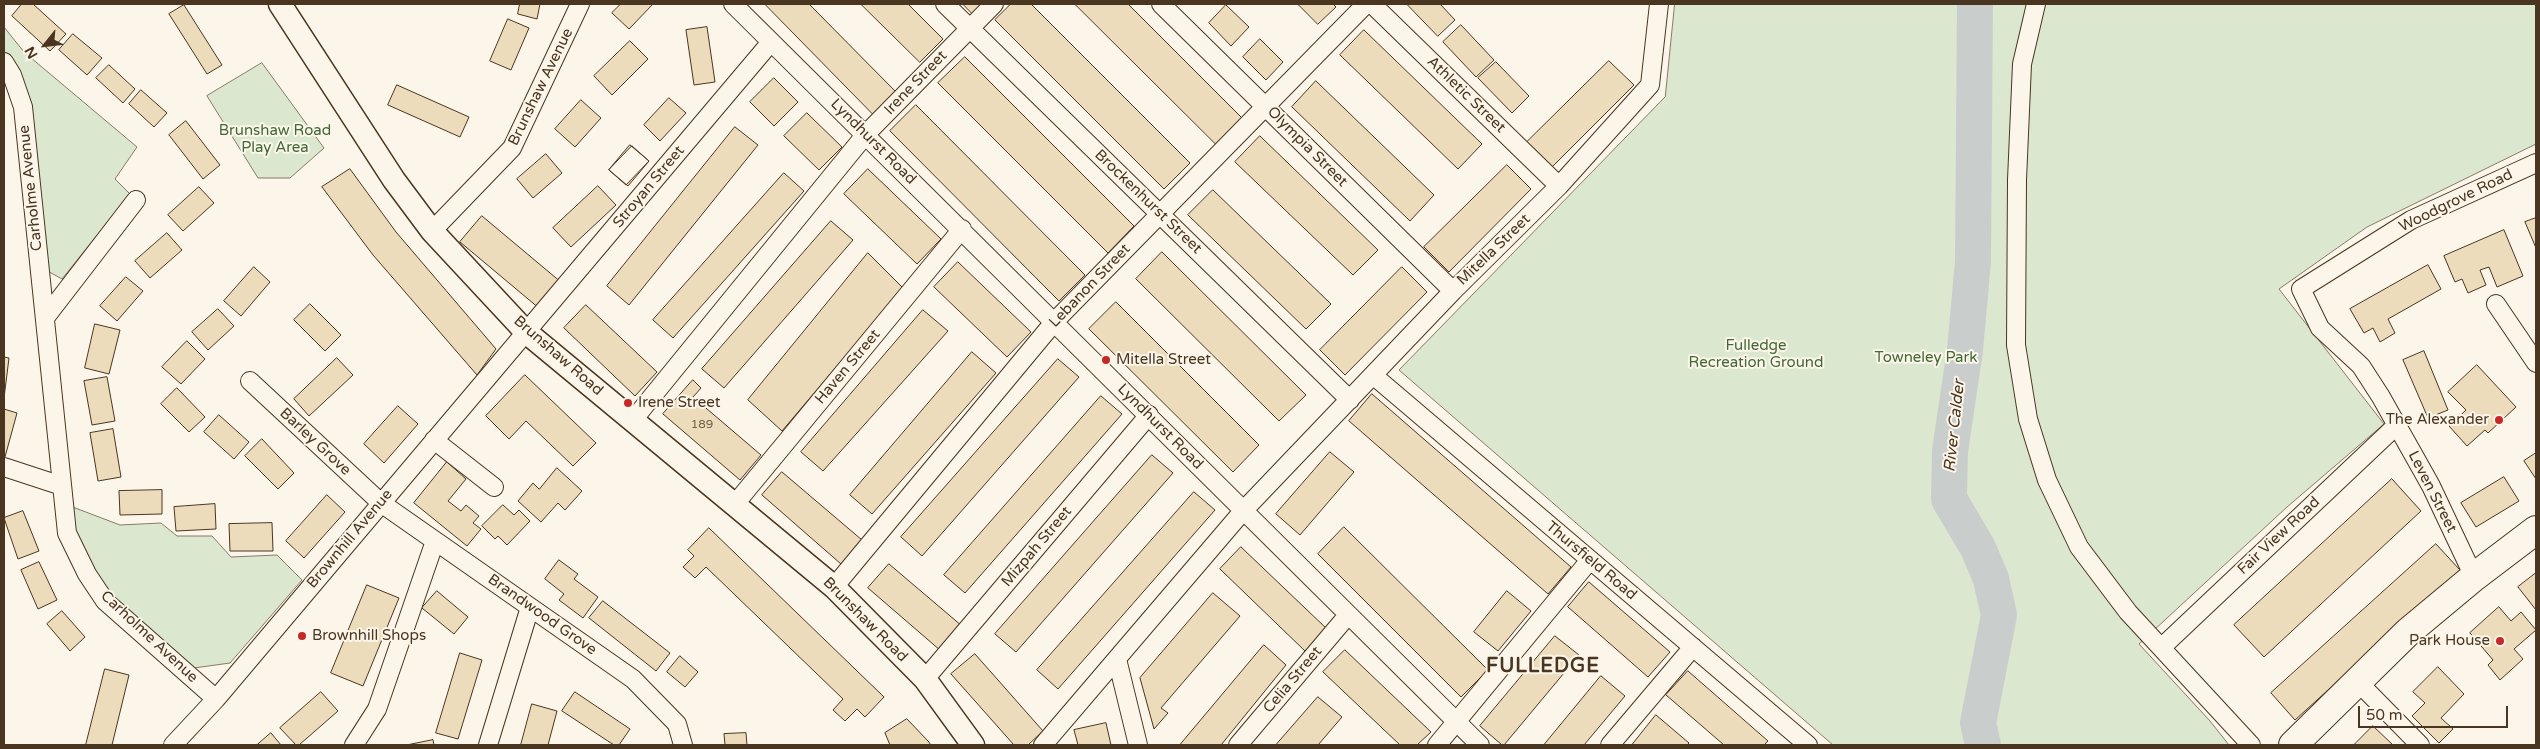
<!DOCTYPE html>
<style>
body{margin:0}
#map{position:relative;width:2540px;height:749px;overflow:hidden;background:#fbf6e9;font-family:"Varela Round",sans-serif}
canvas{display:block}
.frame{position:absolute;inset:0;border:5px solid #4a3520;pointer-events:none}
.north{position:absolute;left:20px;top:20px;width:50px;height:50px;-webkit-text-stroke:4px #fbf6e9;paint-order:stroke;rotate:241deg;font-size:14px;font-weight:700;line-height:20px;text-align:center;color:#4a3520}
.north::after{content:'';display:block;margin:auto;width:18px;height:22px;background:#4a3520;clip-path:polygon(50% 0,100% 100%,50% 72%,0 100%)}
.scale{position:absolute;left:2358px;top:706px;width:150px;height:22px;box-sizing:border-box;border:2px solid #4a3520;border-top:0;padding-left:6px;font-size:15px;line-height:18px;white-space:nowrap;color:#4a3520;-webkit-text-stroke:4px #fbf6e9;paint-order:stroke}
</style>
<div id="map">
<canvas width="2540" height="749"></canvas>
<div class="frame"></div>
<div class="north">N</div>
<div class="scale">50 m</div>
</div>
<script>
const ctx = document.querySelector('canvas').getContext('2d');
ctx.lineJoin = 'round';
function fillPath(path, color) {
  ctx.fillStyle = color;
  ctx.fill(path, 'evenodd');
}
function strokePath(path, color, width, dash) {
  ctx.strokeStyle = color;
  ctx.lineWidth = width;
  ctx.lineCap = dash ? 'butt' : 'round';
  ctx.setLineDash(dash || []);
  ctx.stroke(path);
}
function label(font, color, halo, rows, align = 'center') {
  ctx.font = font + ' "Varela Round",sans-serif';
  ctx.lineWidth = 4;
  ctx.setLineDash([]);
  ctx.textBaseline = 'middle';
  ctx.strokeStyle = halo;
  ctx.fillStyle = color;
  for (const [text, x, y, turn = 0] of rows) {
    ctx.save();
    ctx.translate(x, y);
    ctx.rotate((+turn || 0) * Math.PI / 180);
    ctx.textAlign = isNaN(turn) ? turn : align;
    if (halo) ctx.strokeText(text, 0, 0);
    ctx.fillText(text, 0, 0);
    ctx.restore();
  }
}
const green = new Path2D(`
 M 1675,4 L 2536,4 L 2536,144 L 2367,227 L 2279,289 L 2384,424 L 2287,507 L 2139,644 L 2210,721 L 2229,745 L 1833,745 L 1399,370 L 1665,97 Z
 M 4,27 L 24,52 L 137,147 L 115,179 L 130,194 L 62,279 L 44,269 L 25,98 L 4,59 Z
 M 262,63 L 324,148 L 290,178 L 258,178 L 207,96 Z
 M 70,506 L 120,525 L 161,523 L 177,536 L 212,536 L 231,557 L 277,555 L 302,580 L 230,663 L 194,668 L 109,593 L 80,549 Z`);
fillPath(green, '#dce7d0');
strokePath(green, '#887966', 1);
strokePath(new Path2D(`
 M 1975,4 L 1973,261 L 1965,350 L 1950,451 L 1949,499 L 1978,548 L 1991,579 L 1999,615 L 1978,723 L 1983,745`), '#c9cecd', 36);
const building = new Path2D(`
 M 22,4 L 33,4 L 66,34 L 50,51 L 12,16 Z
 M 520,4 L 540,4 L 537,19 L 518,14 Z
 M 621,4 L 653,4 L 629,29 L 612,13 Z
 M 765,4 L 809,4 L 897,93 L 875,116 Z
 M 861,4 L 908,4 L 943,39 L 920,62 Z
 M 963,4 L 981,4 L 972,13 Z
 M 1011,4 L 1031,4 L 1190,163 L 1164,189 L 995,20 Z
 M 1075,4 L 1128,4 L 1242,118 L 1216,144 Z
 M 1298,4 L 1333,4 L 1336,7 L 1318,24 Z
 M 1407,4 L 1440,4 L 1455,20 L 1438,36 Z
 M 184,5 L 222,65 L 207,74 L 169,14 Z
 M 1226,5 L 1249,27 L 1231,46 L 1209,23 Z
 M 508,19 L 529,28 L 511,70 L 490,61 Z
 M 1461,25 L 1494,60 L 1476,77 L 1443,42 Z
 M 707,27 L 715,82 L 694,85 L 686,30 Z
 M 1364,30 L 1482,144 L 1458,169 L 1340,55 Z
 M 73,34 L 102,58 L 87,75 L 59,50 Z
 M 1260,39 L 1283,62 L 1266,80 L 1243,57 Z
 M 630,41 L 648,59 L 612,95 L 594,76 Z
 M 965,57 L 1134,226 L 1108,253 L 938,83 Z
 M 1609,61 L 1634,85 L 1551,168 L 1526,143 Z
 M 1496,62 L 1529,96 L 1512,113 L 1478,78 Z
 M 109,65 L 135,89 L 123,103 L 96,78 Z
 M 774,78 L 798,102 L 774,126 L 750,102 Z
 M 1316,81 L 1434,195 L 1410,221 L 1292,107 Z
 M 397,85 L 469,117 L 460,137 L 388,105 Z
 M 141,90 L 167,113 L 154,127 L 129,104 Z
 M 669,98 L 686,113 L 660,141 L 644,125 Z
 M 581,100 L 601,118 L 575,147 L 555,129 Z
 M 916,105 L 1085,275 L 1059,301 L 890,131 Z
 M 807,113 L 842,147 L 819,170 L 784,136 Z
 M 186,121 L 220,165 L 203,179 L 169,135 Z
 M 735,127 L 758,145 L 629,305 L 607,286 Z
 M 1260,136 L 1378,250 L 1353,275 L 1235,162 Z
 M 630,145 L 649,161 L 628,186 L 609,170 Z
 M 632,146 L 649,161 L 626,185 L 609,170 Z
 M 546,154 L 562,173 L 533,198 L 517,179 Z
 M 1507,165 L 1531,189 L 1449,272 L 1424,247 Z
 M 350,169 L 396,232 L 496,349 L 477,375 L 373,255 L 322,187 Z
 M 868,169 L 941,239 L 917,264 L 844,194 Z
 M 784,173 L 804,191 L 673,338 L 653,320 Z
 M 598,186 L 616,205 L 571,247 L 553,228 Z
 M 199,187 L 214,203 L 183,231 L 168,215 Z
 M 1213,190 L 1331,304 L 1306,329 L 1188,215 Z
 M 482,216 L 562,283 L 540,309 L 460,242 Z
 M 2536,218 L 2536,248 L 2525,222 Z
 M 831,221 L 853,240 L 724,388 L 702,369 Z
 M 2504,230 L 2523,276 L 2497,287 L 2489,267 L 2480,270 L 2486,285 L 2468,293 L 2462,279 L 2455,282 L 2444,256 Z
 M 167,233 L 182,250 L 150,278 L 135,261 Z
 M 1162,252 L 1306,395 L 1279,421 L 1136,279 Z
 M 868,253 L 903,288 L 782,431 L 748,400 Z
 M 958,262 L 1031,332 L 1007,357 L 934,287 Z
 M 2428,265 L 2441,289 L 2388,319 L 2395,333 L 2380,342 L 2373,328 L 2364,333 L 2350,309 Z
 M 254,267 L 270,282 L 241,316 L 224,301 Z
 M 1402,267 L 1427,292 L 1345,375 L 1320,350 Z
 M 126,277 L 143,291 L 117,321 L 100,306 Z
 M 1116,302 L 1259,445 L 1233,472 L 1089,329 Z
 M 310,304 L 341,335 L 325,351 L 294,320 Z
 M 586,305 L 657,372 L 635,396 L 564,328 Z
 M 218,309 L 234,326 L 208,350 L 192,332 Z
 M 923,310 L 948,331 L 823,471 L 801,452 Z
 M 95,324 L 120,330 L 109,374 L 85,368 Z
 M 187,341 L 205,359 L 181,384 L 162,367 Z
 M 2424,351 L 2448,410 L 2428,418 L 2403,360 Z
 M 972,352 L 996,373 L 872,514 L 850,495 Z
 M 4,357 L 9,358 L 4,398 Z
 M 337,358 L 353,375 L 309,416 L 294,399 Z
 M 1058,359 L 1079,377 L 922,556 L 901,537 Z
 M 2477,365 L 2516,407 L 2488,433 L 2485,430 L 2467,446 L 2449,426 L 2466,410 L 2448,392 Z
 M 525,375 L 596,443 L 573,466 L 526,421 L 509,439 L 486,416 Z
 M 107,377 L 115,421 L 92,425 L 84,381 Z
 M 693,380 L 701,388 L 693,397 L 761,455 L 740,480 L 663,414 Z
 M 177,388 L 205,417 L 189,432 L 161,404 Z
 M 1372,394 L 1571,567 L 1548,594 L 1349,421 Z
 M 1101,396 L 1122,414 L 965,593 L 944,575 Z
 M 398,406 L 418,424 L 384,463 L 364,444 Z
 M 4,409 L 17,413 L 5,457 L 4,456 Z
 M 219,415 L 249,442 L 234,459 L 204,432 Z
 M 113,429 L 121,477 L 98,481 L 90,433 Z
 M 262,439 L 294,473 L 278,489 L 245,456 Z
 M 1330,452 L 1354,472 L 1300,535 L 1276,514 Z
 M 2536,453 L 2536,479 L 2524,461 Z
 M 1152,455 L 1173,473 L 1016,652 L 995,634 Z
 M 447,462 L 466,479 L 448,501 L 461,511 L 466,505 L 479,516 L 473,523 L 481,529 L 467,546 L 414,503 Z
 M 557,468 L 582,491 L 565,510 L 558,503 L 541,522 L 518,501 L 533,483 L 539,489 Z
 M 782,472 L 862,540 L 841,564 L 762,495 Z
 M 2504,477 L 2519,501 L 2476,527 L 2461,503 Z
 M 2392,479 L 2421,511 L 2264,657 L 2234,625 Z
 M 162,490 L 162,514 L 120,515 L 119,491 Z
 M 1194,492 L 1215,510 L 1058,689 L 1037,670 Z
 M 327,495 L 345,512 L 304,558 L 286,541 Z
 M 215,504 L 216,529 L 176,531 L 174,507 Z
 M 503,505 L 514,515 L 519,510 L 530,521 L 507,545 L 498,536 L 495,539 L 482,526 Z
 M 23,511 L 39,551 L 18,559 L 4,518 Z
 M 272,523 L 273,551 L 230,551 L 229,524 Z
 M 1344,527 L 1488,670 L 1461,697 L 1318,554 Z
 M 709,528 L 884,697 L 865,717 L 857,709 L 845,721 L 833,710 L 843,699 L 706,567 L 695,578 L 683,567 L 694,556 L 688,550 Z
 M 2436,544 L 2460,570 L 2295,720 L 2271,693 Z
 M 1241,547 L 1327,629 L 1305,651 L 1220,569 Z
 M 559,560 L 578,574 L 574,579 L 598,597 L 583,618 L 559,600 L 564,594 L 545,579 Z
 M 39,562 L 57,600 L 38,609 L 21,570 Z
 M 889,564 L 962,626 L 941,651 L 868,588 Z
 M 2536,573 L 2536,610 L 2518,587 Z
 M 1589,582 L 1670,652 L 1648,677 L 1568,607 Z
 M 367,585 L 399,598 L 363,686 L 331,673 Z
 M 437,591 L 468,617 L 454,634 L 422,608 Z
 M 1507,591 L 1531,611 L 1498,651 L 1474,632 Z
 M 1213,593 L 1240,616 L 1161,708 L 1168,713 L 1154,729 L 1140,678 Z
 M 603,601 L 670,653 L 656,671 L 589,618 Z
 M 2499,607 L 2511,621 L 2521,612 L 2536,630 L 2514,649 L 2523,659 L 2500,680 L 2488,665 L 2493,660 L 2470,633 Z
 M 62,611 L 85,637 L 70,651 L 47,624 Z
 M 1555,636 L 1579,655 L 1504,745 L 1502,745 L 1480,726 Z
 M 1264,645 L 1286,665 L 1221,745 L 1180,745 Z
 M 1345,650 L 1431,732 L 1417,745 L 1400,745 L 1323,672 Z
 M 460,653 L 482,660 L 458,739 L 436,733 Z
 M 975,654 L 1043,731 L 1028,745 L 1014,745 L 951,674 Z
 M 680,656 L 698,672 L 685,687 L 667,672 Z
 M 2438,667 L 2464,694 L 2441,718 L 2453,729 L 2439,743 L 2412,716 L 2425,703 L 2413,692 Z
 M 105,669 L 129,675 L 112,745 L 86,745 Z
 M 1688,671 L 1768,741 L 1764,745 L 1724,745 L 1666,695 Z
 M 1601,676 L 1625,696 L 1584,745 L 1544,745 Z
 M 321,692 L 338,711 L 299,745 L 296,745 L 280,728 Z
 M 575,692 L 630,729 L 619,745 L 614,745 L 562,711 Z
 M 1318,697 L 1342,717 L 1318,745 L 1276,745 Z
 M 532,704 L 557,711 L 548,745 L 521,745 Z
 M 1656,715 L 1689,743 L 1687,745 L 1632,745 Z
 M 907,719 L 928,741 L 931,745 L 890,745 L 885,733 Z
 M 1106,723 L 1111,745 L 1078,745 L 1074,730 Z
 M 2373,726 L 2393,745 L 2354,745 Z
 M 271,733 L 281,745 L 257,745 Z
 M 746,733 L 747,745 L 725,745 L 724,734 Z
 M 433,740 L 434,745 L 407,745 Z`);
fillPath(building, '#ecdcbc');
strokePath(building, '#4a3520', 1);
const minor = new Path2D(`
 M 733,4 L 1480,745
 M 945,4 L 1350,400
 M 1161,4 L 1453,291
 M 1372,4 L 1559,186
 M 2036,4 L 2022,64 L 2017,180 L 2016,345 L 2028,419 L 2047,480 L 2079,547 L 2128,612 L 2251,745
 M 4,62 L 12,75 L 23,107 L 67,533 L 87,574 L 105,601 L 216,699
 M 432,231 L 512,148 L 580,4
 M 2496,304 L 2536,363
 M 45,318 L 136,200
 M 1374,376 L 1808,745
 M 250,381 L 381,503 L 633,679 L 677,724 L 683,745
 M 633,420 L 866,134 L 994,4
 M 434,440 L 494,487
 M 4,467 L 62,486
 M 735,504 L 962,229
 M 2474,577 L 2431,486 L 2381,397 L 2361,366 L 2320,328 L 2301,289 L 2411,220 L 2536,163
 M 834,587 L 1055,321 L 1366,4
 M 2162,647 L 2397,425
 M 1117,659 L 1138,745
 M 925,679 L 1149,415
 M 2358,682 L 2420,745
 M 173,745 L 216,699 L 771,42
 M 354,745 L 377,709 L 435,541
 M 488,745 L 530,607
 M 1043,745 L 1243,511 L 1453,291 L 1559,186 L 1650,85 L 1659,4
 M 1238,745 L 1348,615
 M 1437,745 L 1590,560
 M 1610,745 L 1693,647`);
const tertiary = new Path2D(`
 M 280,4 L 394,180 L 432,231 L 526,332 L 834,587 L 925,679 L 973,745`);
const trunk = new Path2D(`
 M 2293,745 L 2408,632 L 2474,577 L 2536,530`);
strokePath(minor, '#4a3520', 20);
strokePath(tertiary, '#4a3520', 25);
strokePath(trunk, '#4a3520', 30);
strokePath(minor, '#fbf6e9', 18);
strokePath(tertiary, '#fbf6e9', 22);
strokePath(trunk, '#fbf6e9', 28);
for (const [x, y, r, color] of [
 [1106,360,5,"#c62828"],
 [628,403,5,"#c62828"],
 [2499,420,5,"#c62828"],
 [302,636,5,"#c62828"],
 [2500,641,5,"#c62828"]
]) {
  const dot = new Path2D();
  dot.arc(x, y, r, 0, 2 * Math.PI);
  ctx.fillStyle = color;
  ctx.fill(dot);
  strokePath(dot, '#fbf6e9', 2);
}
label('12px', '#725f47', null, [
 ["189",702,425]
]);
label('15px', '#4a3520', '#fbf6e9', [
 ["Irene Street",916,83,-46],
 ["Brunshaw Avenue",541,87,-64],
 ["Athletic Street",1466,95,44],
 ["Lyndhurst Road",873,142,45],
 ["Olympia Street",1307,147,45],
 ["Stroyan Street",649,187,-50],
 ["Carholme Avenue",31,188,-96],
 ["Woodgrove Road",2456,201,-26],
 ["Brockenhurst Street",1148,202,44],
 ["Mitella Street",1494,250,-44],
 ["Lebanon Street",1090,286,-46],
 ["Brunshaw Road",558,356,41],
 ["Haven Street",848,367,-50],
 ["Lyndhurst Road",1160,427,45],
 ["Barley Grove",315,442,43],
 ["Leven Street",2432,492,63],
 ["Fair View Road",2279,536,-43],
 ["Brownhill Avenue",350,539,-50],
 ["Mizpah Street",1037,547,-50],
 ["Thursfield Road",1591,561,40],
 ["Brandwood Grove",542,615,35],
 ["Brunshaw Road",865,620,45],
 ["Carholme Avenue",149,637,43],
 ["Celia Street",1293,680,-50]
]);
label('15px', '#436837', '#fbf6e9', [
 ["Brunshaw Road",275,131],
 ["Play Area",275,148],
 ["Fulledge",1756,346],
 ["Recreation Ground",1756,363],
 ["Towneley Park",1926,358]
]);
label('15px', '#4a3520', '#fbf6e9', [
 ["Mitella Street",1116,360],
 ["Irene Street",638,403],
 ["The Alexander",2489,420,"right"],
 ["Brownhill Shops",312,636],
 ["Park House",2490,641,"right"]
], 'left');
label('italic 16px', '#4a3520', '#fbf6e9', [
 ["River Calder",1955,426,-84]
]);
ctx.letterSpacing = '1px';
label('bold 20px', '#4a3520', '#fbf6e9', [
 ["FULLEDGE",1543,667]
]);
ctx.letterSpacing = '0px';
</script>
